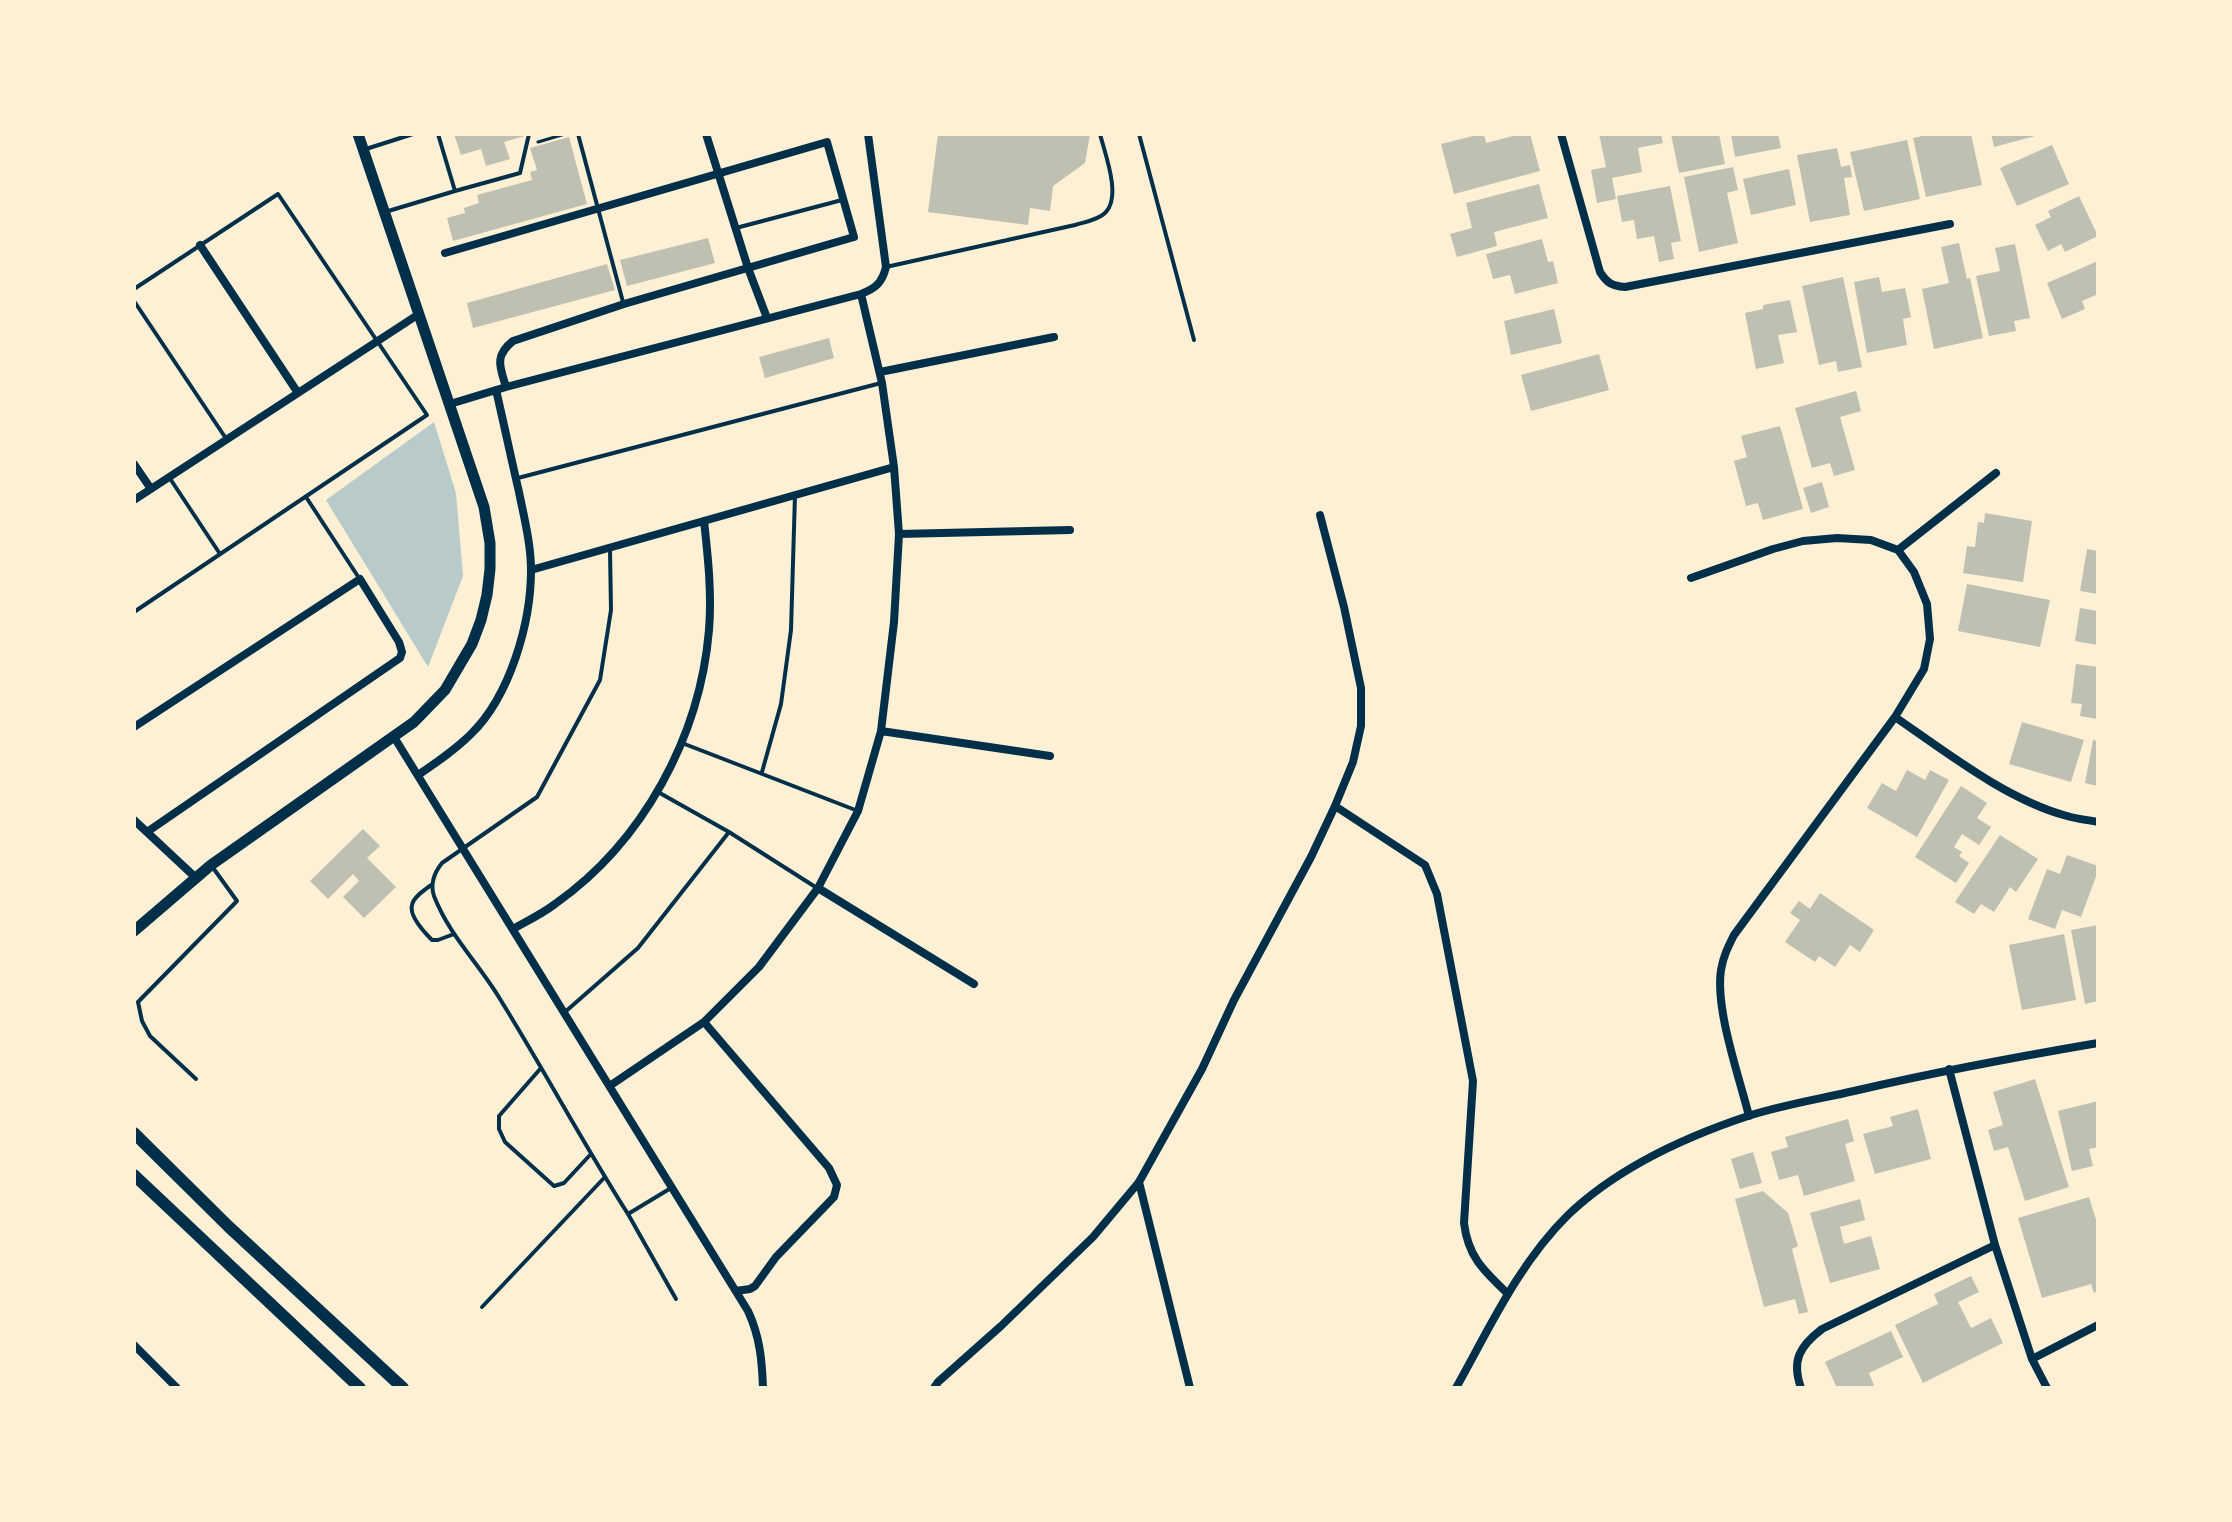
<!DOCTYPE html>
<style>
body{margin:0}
#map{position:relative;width:2232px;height:1522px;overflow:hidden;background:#fdf0d5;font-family:Raleway,sans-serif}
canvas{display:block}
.frame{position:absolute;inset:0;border:136px solid #fdf0d5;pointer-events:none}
</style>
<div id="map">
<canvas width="2232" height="1522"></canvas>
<div class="frame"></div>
</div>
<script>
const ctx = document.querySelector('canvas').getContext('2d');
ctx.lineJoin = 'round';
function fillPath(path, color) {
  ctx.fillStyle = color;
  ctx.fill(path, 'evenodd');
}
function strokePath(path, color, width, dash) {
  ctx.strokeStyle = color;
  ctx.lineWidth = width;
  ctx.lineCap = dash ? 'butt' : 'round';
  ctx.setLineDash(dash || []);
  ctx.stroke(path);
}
fillPath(new Path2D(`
 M 434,422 L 456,493 L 463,576 L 428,667 L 326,500 Z`), '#b9caca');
fillPath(new Path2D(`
 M 454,134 L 528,134 L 528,135 L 504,142 L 510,159 L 486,166 L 481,149 L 461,155 Z
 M 938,134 L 1090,134 L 1085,163 L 1053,186 L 1050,211 L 1030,208 L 1028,225 L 928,212 Z
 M 1481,134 L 1484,134 L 1486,143 L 1520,134 L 1530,134 L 1540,171 L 1454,194 L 1441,144 Z
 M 1599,134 L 1661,134 L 1663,143 L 1638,148 L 1642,172 L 1612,178 L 1616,199 L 1597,203 L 1591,170 L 1606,167 Z
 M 1671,134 L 1719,134 L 1725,164 L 1679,173 Z
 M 1731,134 L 1778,134 L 1781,148 L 1735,157 Z
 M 1932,134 L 1971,134 L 1982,185 L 1926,197 L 1913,138 Z
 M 1991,134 L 2039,134 L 2039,135 L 1994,147 Z
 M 569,137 L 587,204 L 453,241 L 447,218 L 465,213 L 464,208 L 479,203 L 477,195 L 532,180 L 530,172 L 537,170 L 530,148 Z
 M 1907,140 L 1920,199 L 1864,211 L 1850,152 Z
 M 2052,145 L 2069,184 L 2017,206 L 2000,168 Z
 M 1837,148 L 1841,167 L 1850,165 L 1852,177 L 1844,178 L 1850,215 L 1810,222 L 1797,155 Z
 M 1733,167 L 1738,190 L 1727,193 L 1738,243 L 1699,252 L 1684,177 Z
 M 1789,169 L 1796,205 L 1751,215 L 1743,179 Z
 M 1539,184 L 1548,218 L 1494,232 L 1497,246 L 1457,257 L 1450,234 L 1472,228 L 1466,203 Z
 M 1670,186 L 1681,241 L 1671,243 L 1674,259 L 1659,262 L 1654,236 L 1637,239 L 1634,220 L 1622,222 L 1617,196 Z
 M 2079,196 L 2098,236 L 2065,252 L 2061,244 L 2048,251 L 2035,225 L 2051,217 L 2048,211 Z
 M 708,238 L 715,263 L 627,286 L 620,260 Z
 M 1542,239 L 1548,262 L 1553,261 L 1558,283 L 1515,294 L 1510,275 L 1493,279 L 1486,254 Z
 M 1959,243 L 1967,279 L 1970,278 L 1983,338 L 1934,349 L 1922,289 L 1949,283 L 1941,247 Z
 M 2015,244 L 2030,318 L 2014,321 L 2016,331 L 1989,336 L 1976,276 L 2000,271 L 1995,248 Z
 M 2098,261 L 2098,294 L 2082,301 L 2085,309 L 2062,319 L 2047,283 Z
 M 607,264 L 615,290 L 473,328 L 467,303 Z
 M 1843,277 L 1862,367 L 1838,372 L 1836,361 L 1819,365 L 1802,286 Z
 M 1879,277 L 1882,292 L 1905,288 L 1911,317 L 1903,319 L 1907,345 L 1867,353 L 1854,282 Z
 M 1790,300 L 1797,332 L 1778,335 L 1784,363 L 1756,369 L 1745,313 L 1763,309 L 1763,305 Z
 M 1554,309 L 1562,343 L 1511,355 L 1504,321 Z
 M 829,338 L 834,358 L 765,378 L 759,357 Z
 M 1599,354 L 1609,390 L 1531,411 L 1521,375 Z
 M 1856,391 L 1861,411 L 1840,417 L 1855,470 L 1834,476 L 1830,463 L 1812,468 L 1795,408 Z
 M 1780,426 L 1803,509 L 1763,520 L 1758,503 L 1746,506 L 1734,461 L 1747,457 L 1741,436 Z
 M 1822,482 L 1829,507 L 1811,513 L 1803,488 Z
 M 1985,513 L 2032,521 L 2023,582 L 1963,573 L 1967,546 L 1975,547 L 1978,522 L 1984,523 Z
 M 2087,549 L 2098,551 L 2098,594 L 2080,591 Z
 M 1967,584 L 2050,600 L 2040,647 L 1958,631 Z
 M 2080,608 L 2098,611 L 2098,645 L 2075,641 Z
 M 2076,664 L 2098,667 L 2098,719 L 2080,716 L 2082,704 L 2071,703 Z
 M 2022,722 L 2084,740 L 2071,782 L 2009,764 Z
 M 2093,740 L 2098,741 L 2098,786 L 2085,783 Z
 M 1907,770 L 1925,780 L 1930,770 L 1949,780 L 1917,837 L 1867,808 L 1882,783 L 1896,791 Z
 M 1961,786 L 1987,803 L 1977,818 L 1991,827 L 1979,845 L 1962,834 L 1954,847 L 1962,852 L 1959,856 L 1969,863 L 1956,883 L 1915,857 Z
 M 363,829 L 380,846 L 367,858 L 396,887 L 364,918 L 343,897 L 359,881 L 353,874 L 328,899 L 310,881 Z
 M 2000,835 L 2038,859 L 2016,892 L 2010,887 L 1994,912 L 1981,904 L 1974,914 L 1955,902 Z
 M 2067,855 L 2098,866 L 2098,871 L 2081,917 L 2062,910 L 2055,929 L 2028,919 L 2047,869 L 2060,874 Z
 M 1820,893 L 1874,930 L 1860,952 L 1850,945 L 1835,967 L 1819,956 L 1815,962 L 1785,942 L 1800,920 L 1790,913 L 1799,901 L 1810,909 Z
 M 2098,925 L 2098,1001 L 2085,1004 L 2071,930 Z
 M 2064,934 L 2076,1000 L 2022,1010 L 2009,945 Z
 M 2035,1079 L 2069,1187 L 2025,1201 L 2008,1147 L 1994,1151 L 1988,1130 L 2003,1125 L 1993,1092 Z
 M 2098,1101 L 2098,1147 L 2089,1149 L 2093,1166 L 2072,1171 L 2058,1111 Z
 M 1918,1109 L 1931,1159 L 1875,1174 L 1863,1134 L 1893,1126 L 1890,1117 Z
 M 1848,1119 L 1854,1141 L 1845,1144 L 1855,1181 L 1804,1196 L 1798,1175 L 1779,1180 L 1771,1152 L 1788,1147 L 1785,1137 Z
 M 1753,1152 L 1762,1183 L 1740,1189 L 1731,1159 Z
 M 1763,1191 L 1788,1213 L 1798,1246 L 1792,1249 L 1808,1312 L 1799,1314 L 1795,1299 L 1764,1307 L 1735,1199 Z
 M 2089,1197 L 2098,1226 L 2098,1291 L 2094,1293 L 2091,1284 L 2042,1298 L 2018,1218 Z
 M 1860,1199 L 1865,1220 L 1840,1227 L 1844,1244 L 1871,1236 L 1880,1269 L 1830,1283 L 1810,1213 Z
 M 1971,1276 L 1979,1292 L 1958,1302 L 1971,1328 L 1991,1318 L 2003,1343 L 1923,1383 L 1895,1325 L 1938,1304 L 1934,1294 Z
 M 1891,1331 L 1903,1357 L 1869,1373 L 1875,1388 L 1837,1388 L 1825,1362 Z`), '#bec0b2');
strokePath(new Path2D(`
 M 538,142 L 565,134`), '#003049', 3);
strokePath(new Path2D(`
 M 438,134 L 455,191 L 520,173 L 529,134
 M 578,134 L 623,302
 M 1139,134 L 1194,340
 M 366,149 L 413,134
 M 385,212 L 455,191
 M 736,228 L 842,200
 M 886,267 L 1075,225 C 1085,222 1098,220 1105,213 C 1122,197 1105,154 1100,134
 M 134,289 L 278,194 L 427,415 L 134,612
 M 134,301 L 225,437
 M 169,477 L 220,554
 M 518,478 L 881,383
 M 306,497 L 359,578
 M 610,550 L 611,610 L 600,680 L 537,797 L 442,863 C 434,873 430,884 434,896 C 449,935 479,964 500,999 C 544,1070 583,1143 628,1214 L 671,1188
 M 682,743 L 858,811
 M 762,772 L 781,704 L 791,630 L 795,495
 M 658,792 L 729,832 L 817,888
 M 431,885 C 425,890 413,897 412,905 C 409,916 425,933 432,940 L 438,940 L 454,934
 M 565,1012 L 638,948 L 729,832
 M 541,1068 L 499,1116 L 499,1129 L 505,1142 L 554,1186 L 564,1183 L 590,1155
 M 196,1079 L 150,1036 L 142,1021 L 138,1002 L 237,901 L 211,865
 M 628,1214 L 676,1299
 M 482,1307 L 604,1178`), '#003049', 4);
strokePath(new Path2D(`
 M 706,134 L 748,268 L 767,318
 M 1561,134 L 1600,272 C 1607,283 1612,286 1625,287 L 1950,224
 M 200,245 L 298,393
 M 445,253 L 827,142 L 854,237 L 624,304 L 513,341 C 494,356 500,367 506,387
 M 880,372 L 1054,337
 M 450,404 L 506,387 L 861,294 C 876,288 882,283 886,267 L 868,134
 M 134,464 L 151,489
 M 134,500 L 419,314
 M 899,534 L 1070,530
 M 1898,550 L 1996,473
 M 531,570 L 894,467
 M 1691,578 L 1773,549 L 1803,541 L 1837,538 L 1871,540 L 1898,550 L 1914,572 L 1927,604 L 1930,639 L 1924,669 L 1895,717 L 1734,935 C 1728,947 1723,957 1721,970 C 1715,1009 1739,1076 1749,1116
 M 1895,717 C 1946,752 2007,800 2067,816 C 2077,819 2088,820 2098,822
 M 134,727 L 360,579 L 399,642 L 402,652 L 400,658 L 147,832
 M 881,731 L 1050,756
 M 394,737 L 748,1311 C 760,1337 762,1360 763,1388
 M 418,775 C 437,762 455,750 471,734 C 510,696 531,623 531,570 C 531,544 524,517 519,492 C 511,458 504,424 496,390
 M 1335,806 L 1425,865 L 1437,894 L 1473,1081 L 1464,1223 C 1468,1257 1484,1271 1508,1294
 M 134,820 L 195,877
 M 818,888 L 974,984
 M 513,929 C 527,921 542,914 555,904 C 643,842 700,737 709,630 C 712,594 708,557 704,521
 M 704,1022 L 829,1168 L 837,1185 L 834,1197 L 776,1257 L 755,1286 L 750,1289 L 736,1291
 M 1949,1069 L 1995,1245 L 2032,1359 L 2047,1388
 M 611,1085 L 704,1022 L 759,967 L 818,888 L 858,811 L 881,731 L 894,622 L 899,534 L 894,467 L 882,383 L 861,294
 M 1139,1182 L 1190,1388
 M 134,1345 L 177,1388
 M 2032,1359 L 2098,1325
 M 934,1388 L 938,1382 L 1001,1326 L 1093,1237 L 1139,1182 L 1202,1069 L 1234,1000 L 1311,857 L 1335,806 L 1353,762 L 1361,726 L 1361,688 L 1344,607 L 1320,515
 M 1456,1388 C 1489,1329 1519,1263 1568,1215 C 1616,1169 1685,1137 1748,1116 C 1782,1105 1819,1099 1854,1091 C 1935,1072 2016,1057 2098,1043
 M 1801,1388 C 1791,1360 1800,1346 1822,1329 L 1995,1245`), '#003049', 8);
strokePath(new Path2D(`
 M 134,931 L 211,865 L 414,722 L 445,690 L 472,644 L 481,620 L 487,595 L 490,569 L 490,543 L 484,507 L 358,134`), '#003049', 11);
strokePath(new Path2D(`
 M 134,1133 L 228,1226 L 403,1388
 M 134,1175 L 360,1388`), '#003049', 12);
</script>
